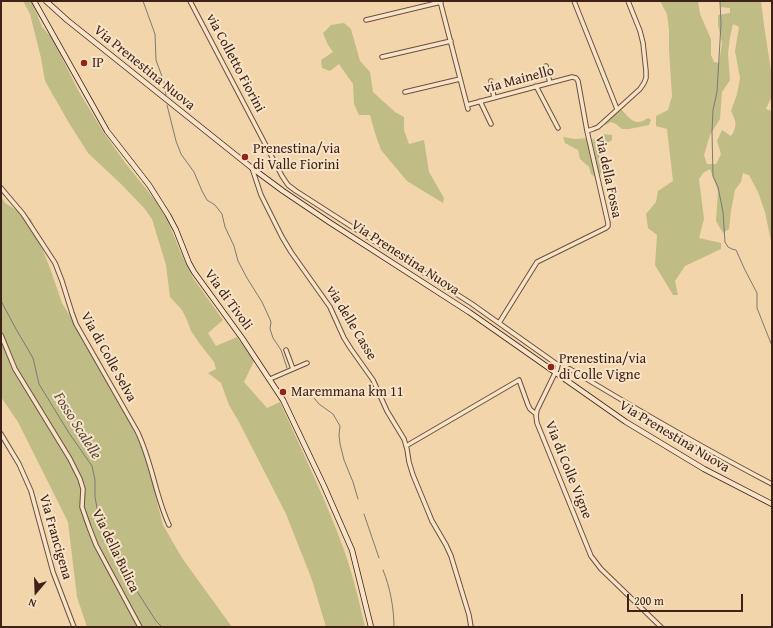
<!DOCTYPE html>
<style>
body{margin:0}
#map{position:relative;width:773px;height:628px;overflow:hidden;background:#f3d5ab;font-family:"Gentium Book Plus",serif}
canvas{display:block}
.frame{position:absolute;inset:0;border:2px solid #3e2217;pointer-events:none}
.north{position:absolute;left:16px;top:572px;width:40px;height:40px;-webkit-text-stroke:3px #f7e4c8;paint-order:stroke;rotate:199deg;font-size:11px;font-weight:700;line-height:16px;text-align:center;color:#3e2217}
.north::after{content:'';display:block;margin:auto;width:14px;height:18px;background:#3e2217;clip-path:polygon(50% 0,100% 100%,50% 72%,0 100%)}
.scale{position:absolute;left:627px;top:594px;width:116px;height:18px;box-sizing:border-box;border:2px solid #3e2217;border-top:0;padding-left:5px;font-size:12px;line-height:14px;white-space:nowrap;color:#3e2217;-webkit-text-stroke:3px #f7e4c8;paint-order:stroke}
</style>
<div id="map">
<canvas width="773" height="628"></canvas>
<div class="frame"></div>
<div class="north">N</div>
<div class="scale">200 m</div>
</div>
<script>
const ctx = document.querySelector('canvas').getContext('2d');
ctx.lineJoin = 'round';
function fillPath(path, color) {
  ctx.fillStyle = color;
  ctx.fill(path, 'evenodd');
}
function strokePath(path, color, width, dash) {
  ctx.strokeStyle = color;
  ctx.lineWidth = width;
  ctx.lineCap = dash ? 'butt' : 'round';
  ctx.setLineDash(dash || []);
  ctx.stroke(path);
}
function label(font, color, halo, rows, align = 'center') {
  ctx.font = font + ' "Gentium Book Plus",serif';
  ctx.lineWidth = 4;
  ctx.setLineDash([]);
  ctx.textBaseline = 'middle';
  ctx.strokeStyle = halo;
  ctx.fillStyle = color;
  for (const [text, x, y, turn = 0] of rows) {
    ctx.save();
    ctx.translate(x, y);
    ctx.rotate((+turn || 0) * Math.PI / 180);
    ctx.textAlign = isNaN(turn) ? turn : align;
    if (halo) ctx.strokeText(text, 0, 0);
    ctx.fillText(text, 0, 0);
    ctx.restore();
  }
}
fillPath(new Path2D(`
 M 23,1 L 32,1 L 42,27 L 52,38 L 78,90 L 104,133 L 126,164 L 155,200 L 167,219 L 181,253 L 193,278 L 223,320 L 208,333 L 216,346 L 237,337 L 254,361 L 244,382 L 267,408 L 280,402 C 302,451 326,500 344,550 C 353,575 359,601 365,627 L 326,627 L 312,580 L 286,514 L 239,422 L 229,405 L 221,383 L 208,373 L 216,369 L 214,362 L 200,344 L 191,331 L 187,320 L 182,310 L 170,297 L 166,265 L 152,219 L 144,208 L 121,184 L 88,153 L 69,123 L 45,81 L 41,58 L 30,14 Z
 M 660,1 L 698,1 L 700,14 L 711,39 L 711,55 L 714,62 L 719,63 L 722,43 L 718,25 L 718,15 L 730,13 L 730,8 L 721,7 L 719,1 L 761,1 L 764,25 L 772,77 L 772,96 L 766,109 L 772,111 L 772,246 L 765,212 L 758,192 L 749,175 L 743,173 L 741,182 L 735,190 L 731,211 L 729,229 L 723,233 L 716,221 L 718,191 L 710,169 L 703,173 L 699,179 L 704,219 L 699,238 L 721,243 L 721,249 L 685,266 L 675,281 L 678,295 L 673,295 L 655,265 L 657,235 L 648,228 L 646,214 L 656,202 L 658,191 L 673,181 L 667,129 L 656,126 L 656,116 L 668,110 L 672,96 L 669,50 L 669,30 L 667,14 ZM 733,24 L 739,27 L 735,51 L 740,78 L 737,94 L 731,111 C 736,121 738,126 731,136 L 722,130 L 717,141 L 721,154 L 716,164 L 707,164 L 704,155 L 710,135 L 720,119 L 722,92 L 730,80 L 728,54 L 730,37 Z
 M 344,23 L 351,29 L 360,61 L 370,72 L 373,92 L 395,112 L 404,117 L 404,130 L 409,144 L 424,140 L 429,172 L 444,198 L 443,203 L 407,181 L 381,150 L 375,133 L 370,115 L 359,115 L 354,104 L 353,84 L 339,64 L 330,71 L 322,68 L 321,60 L 333,52 L 328,45 L 323,33 L 331,25 Z
 M 621,109 C 626,114 632,123 639,122 C 642,122 646,119 648,118 L 651,120 L 649,125 L 629,129 L 622,129 L 616,124 L 611,122 L 605,125 L 605,123 Z
 M 603,134 L 612,135 L 612,140 L 602,146 L 602,152 L 606,158 L 602,162 L 602,170 L 600,176 L 592,140 Z
 M 563,137 L 575,139 L 588,138 L 597,176 L 595,177 L 591,174 L 589,167 L 580,159 L 578,150 L 565,143 Z
 M 1,196 L 5,203 L 31,219 L 51,271 L 62,303 L 77,328 L 99,358 L 120,400 L 151,469 L 155,494 L 163,525 L 182,558 L 232,627 L 87,627 L 77,597 L 68,522 L 18,422 L 1,397 Z`), '#bfbc86');
strokePath(new Path2D(`
 M 143,1 L 155,34 L 156,60 L 164,82 L 166,95
 M 720,1 L 721,24 L 717,92 L 713,110 L 712,132 L 713,176 L 718,187 L 723,212 L 725,242 L 728,247 L 732,249 L 736,250 L 745,270 L 757,293 L 757,308 L 772,346
 M 167,105 L 176,141 L 181,154 L 194,172 L 202,191 L 207,200 L 215,205 L 222,214 L 225,227 L 234,246 L 238,261 L 247,278 L 262,302 L 268,315 L 271,322 L 270,329 L 273,338 L 281,350 L 287,368
 M 1,301 L 16,329 L 33,358 L 39,384 L 69,433 L 92,466 L 95,480 L 95,497 L 97,508 L 104,523 L 115,551 L 133,585 L 156,621 L 162,627
 M 301,387 L 308,391 L 319,404 L 333,414 L 340,426 L 339,435 L 340,444 L 344,460 L 353,482 L 358,499
 M 364,514 L 379,558
 M 383,570 C 390,587 394,608 394,627`), '#797b75', 1);
const minor = new Path2D(`
 M 190,1 L 282,176 L 288,185 L 296,191 L 472,304 L 558,365 L 557,369 L 537,410 L 536,416 L 537,423 L 591,556 L 601,569 L 661,627
 M 440,1 L 468,109
 M 574,1 L 617,109
 M 366,20 L 441,2
 M 382,57 L 451,41
 M 546,66 L 550,83
 M 491,81 L 494,98
 M 536,86 L 558,128
 M 405,92 L 460,79
 M 480,101 L 491,124
 M 467,105 L 572,77 L 576,78 L 578,81 L 587,131 L 608,223 L 608,226 L 606,228 L 537,262 L 499,323
 M 587,131 L 593,129 L 598,127 L 640,89 L 644,83 L 646,78 L 646,71 L 643,43 L 640,31 L 628,1
 M 252,168 L 261,195 L 282,237 L 291,252 L 330,307 L 344,338 L 351,349 L 373,380 L 387,411 L 404,439 L 407,449 L 409,462 L 413,475 L 432,521 L 446,545 L 451,556 L 469,615 L 471,627
 M 1,188 L 23,214 L 55,263 L 62,281 L 72,313 L 76,324 L 137,431 C 152,461 155,495 169,525
 M 1,335 L 15,369 L 70,459 L 80,479 L 83,489 L 82,507 L 89,527 L 96,545 L 140,627
 M 286,350 L 293,369
 M 570,369 C 636,409 703,448 772,484
 M 270,379 L 307,363
 M 1,434 L 19,464 L 31,491 L 53,572 L 74,627
 M 406,446 L 519,380 L 528,405 L 530,409 L 536,414`);
const secondary = new Path2D(`
 M 34,1 L 107,131 L 149,185 L 168,215 L 176,230 L 189,263 L 194,272 L 242,338 L 283,400 L 324,486 L 352,550 L 371,627
 M 46,1 L 67,20 L 252,168 L 283,191 L 329,222 L 469,312 L 626,422 L 704,469 L 772,504`);
strokePath(minor, '#6b4f3c', 5.5);
strokePath(secondary, '#3e2217', 6);
strokePath(minor, '#f7e4c8', 3.5);
strokePath(secondary, '#f7e4c8', 4.5);
for (const [x, y, r, color] of [
 [84,63,4,"#8f2418"],
 [245,157,4,"#8f2418"],
 [551,367,4,"#8f2418"],
 [283,392,4,"#8f2418"]
]) {
  const dot = new Path2D();
  dot.arc(x, y, r, 0, 2 * Math.PI);
  ctx.fillStyle = color;
  ctx.fill(dot);
  strokePath(dot, '#f7e4c8', 1.5);
}
label('14px', '#3e2217', '#f7e4c8', [
 ["IP",92,63],
 ["Prenestina/via",253,149],
 ["di Valle Fiorini",253,165],
 ["Prenestina/via",559,359],
 ["di Colle Vigne",559,375],
 ["Maremmana km 11",291,392]
], 'left');
label('14px', '#3e2217', '#f7e4c8', [
 ["via Colletto Fiorini",235,63,62],
 ["Via Prenestina Nuova",144,68,39],
 ["via Mainello",519,80,-15],
 ["via della Fossa",608,177,78],
 ["Via Prenestina Nuova",405,258,33],
 ["Via di Tivoli",228,300,54],
 ["via delle Casse",351,323,59],
 ["Via di Colle Selva",108,357,61],
 ["Via Prenestina Nuova",674,437,31],
 ["Via di Colle Vigne",568,470,68],
 ["Via Francigena",55,537,74],
 ["Via della Bulica",115,551,64]
]);
label('italic 15px', '#56473e', '#f7e4c8', [
 ["Fosso Scalelle",77,426,58]
]);
</script>
